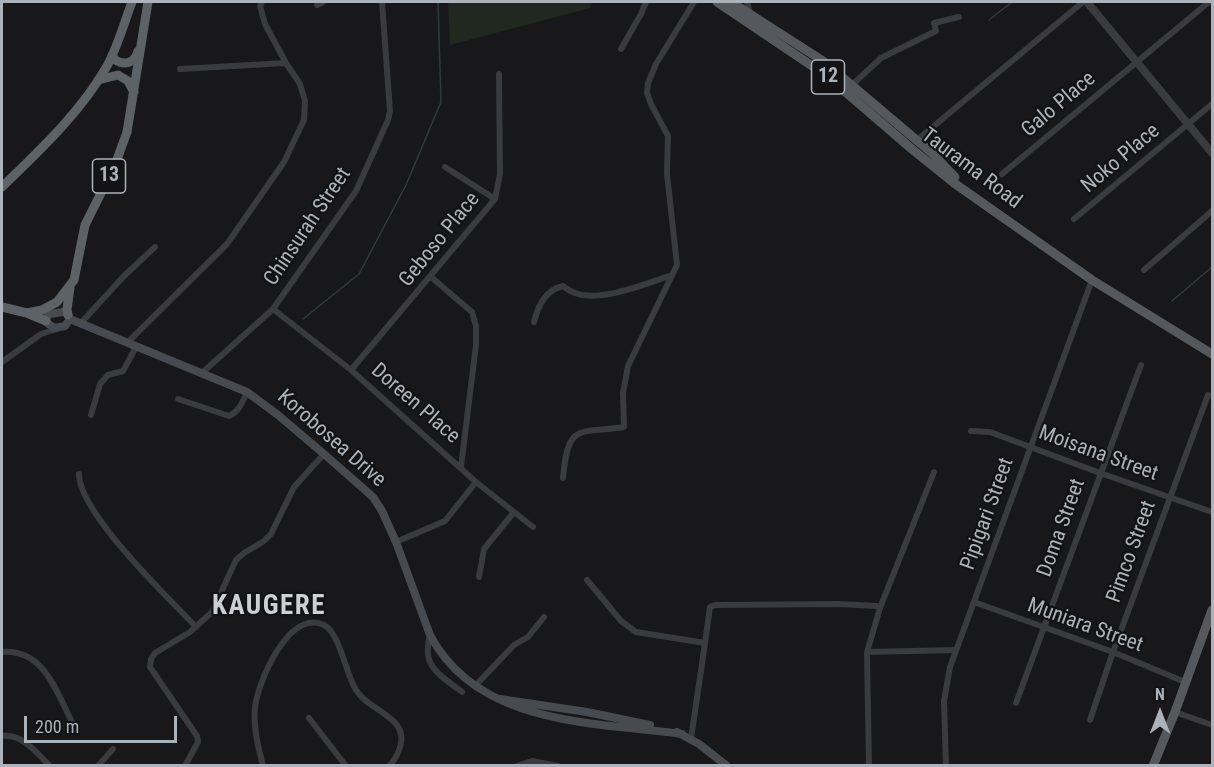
<!DOCTYPE html>
<style>
body{margin:0}
#map{position:relative;width:1214px;height:767px;overflow:hidden;background:#18181a;font-family:"Roboto Condensed",sans-serif}
canvas{display:block}
.frame{position:absolute;inset:0;border:3px solid #abb2b9;pointer-events:none}
.north{position:absolute;left:1130px;top:683px;width:60px;height:60px;-webkit-text-stroke:4px #131315;paint-order:stroke;rotate:0deg;font-size:16px;font-weight:700;line-height:24px;text-align:center;color:#abb2b9}
.north::after{content:'';display:block;margin:auto;width:21px;height:27px;background:#abb2b9;clip-path:polygon(50% 0,100% 100%,50% 72%,0 100%)}
.scale{position:absolute;left:24px;top:716px;width:153px;height:27px;box-sizing:border-box;border:3px solid #abb2b9;border-top:0;padding-left:8px;font-size:18px;line-height:21px;white-space:nowrap;color:#abb2b9;-webkit-text-stroke:4px #131315;paint-order:stroke}
</style>
<div id="map">
<canvas width="1214" height="767"></canvas>
<div class="frame"></div>
<div class="north">N</div>
<div class="scale">200 m</div>
</div>
<script>
const ctx = document.querySelector('canvas').getContext('2d');
ctx.lineJoin = 'round';
function fillPath(path, color) {
  ctx.fillStyle = color;
  ctx.fill(path, 'evenodd');
}
function strokePath(path, color, width, dash) {
  ctx.strokeStyle = color;
  ctx.lineWidth = width;
  ctx.lineCap = dash ? 'butt' : 'round';
  ctx.setLineDash(dash || []);
  ctx.stroke(path);
}
function label(font, color, halo, rows, align = 'center') {
  ctx.font = font + ' "Roboto Condensed",sans-serif';
  ctx.lineWidth = 4.5;
  ctx.setLineDash([]);
  ctx.textBaseline = 'middle';
  ctx.strokeStyle = halo;
  ctx.fillStyle = color;
  for (const [text, x, y, turn = 0] of rows) {
    ctx.save();
    ctx.translate(x, y);
    ctx.rotate((+turn || 0) * Math.PI / 180);
    ctx.textAlign = isNaN(turn) ? turn : align;
    if (halo) ctx.strokeText(text, 0, 0);
    ctx.fillText(text, 0, 0);
    ctx.restore();
  }
}
fillPath(new Path2D(`
 M 448,2 L 591,2 L 590,8 L 450,45 Z`), '#212820');
strokePath(new Path2D(`
 M 989,20 L 1012,2
 M 1172,301 L 1212,267
 M 303,319 L 359,274 L 406,185 L 441,102 L 438,2`), '#2f3a3d', 1.5);
strokePath(new Path2D(`
 M 747,2 L 750,13
 M 317,5 L 323,2
 M 621,49 L 641,14 L 646,2
 M 180,69 L 286,63
 M 853,84 L 881,58 L 936,31 L 934,23 L 959,17
 M 917,140 L 1083,2
 M 445,167 L 495,199
 M 1002,174 L 1209,2
 M 1074,219 L 1212,104
 M 1144,270 L 1212,211
 M 431,277 L 472,312 L 476,326 L 476,345 L 461,467
 M 273,309 L 351,370 L 476,482 L 533,527
 M 534,322 C 538,306 545,290 563,286 C 567,289 571,292 575,293 C 600,303 648,283 672,275
 M 80,324 L 124,276 L 155,247
 M 127,343 L 227,244 L 284,162 L 304,120 L 305,101 L 300,84 L 286,63 L 265,24 L 260,6 L 262,2
 M 2,362 L 41,334 L 57,329
 M 351,370 L 495,199 L 500,174 L 499,74
 M 203,372 L 273,309 L 356,191 L 388,120 L 390,111 L 382,2
 M 178,399 L 229,416 C 239,412 243,401 247,392
 M 91,415 L 100,384 L 108,375 L 123,371 L 136,347
 M 971,431 L 990,432 L 1100,473 L 1212,512
 M 79,474 C 79,513 168,597 196,627
 M 563,478 C 568,422 578,434 624,427 L 623,393 L 628,366 L 677,265 L 667,174 L 668,136 L 651,104 L 647,93 L 648,83 L 656,64 L 694,2
 M 396,542 L 445,521 L 476,482
 M 479,577 L 484,549 L 514,512
 M 587,580 L 621,621 L 636,632 L 705,643 L 691,739
 M 974,602 L 1113,652 L 1185,682
 M 880,608 L 934,472
 M 430,635 C 421,667 439,674 462,692
 M 705,643 L 710,607 L 715,605 L 839,604 L 877,606 L 880,608 L 867,652
 M 2,652 C 44,649 56,691 72,722
 M 475,686 L 514,645 L 528,637 L 544,617
 M 1016,703 L 1141,365
 M 1175,712 L 1212,725
 M 309,718 L 346,766
 M 1090,720 L 1113,652 L 1208,395
 M 2,736 C 23,734 36,752 50,766
 M 98,766 L 113,749
 M 185,766 L 198,742 L 197,736 L 150,667 L 151,659 L 155,653 L 190,632 L 212,612 L 236,560 L 244,553 L 264,541 L 271,534 L 294,487 L 324,454
 M 263,766 C 258,746 253,727 255,707 C 258,682 289,608 324,625 C 340,633 346,675 356,690 C 368,711 410,717 400,747 C 398,754 395,760 389,766
 M 517,766 L 532,761 L 558,766
 M 869,766 L 867,652 L 956,650
 M 946,766 L 944,701 L 950,667 L 1092,280`), '#393b3f', 6);
strokePath(new Path2D(`
 M 1087,2 L 1212,153`), '#393b3f', 8);
strokePath(new Path2D(`
 M 63,312 L 68,314 L 70,319 L 65,326 L 54,328 L 46,322 L 46,318 L 50,314 Z
 M 70,319 L 247,392 L 278,415 L 324,454 L 373,497 L 382,511 L 396,542 L 430,635 C 478,726 594,722 682,734
 M 500,699 L 587,712 L 650,725
 M 677,732 L 699,744 L 727,766`), '#474b4f', 8);
strokePath(new Path2D(`
 M 717,2 L 827,76 L 913,150 L 954,183 L 1092,280 L 1212,354
 M 731,2 L 823,61 L 933,154 L 955,177
 M 1153,766 L 1175,712 L 1212,610`), '#55595e', 9);
strokePath(new Path2D(`
 M 112,55 L 115,60 C 125,66 135,63 138,51
 M 98,80 L 118,75 L 128,81 L 134,92
 M 2,187 C 40,150 81,112 107,66 C 118,46 124,23 132,2
 M 2,307 L 27,313 L 42,310 L 57,302 L 74,280 L 85,225 L 115,165 L 127,132 L 148,2
 M 29,314 L 46,321
 M 68,315 L 67,309 L 70,288`), '#5d6266', 9);
for (const [x, y, w] of [
 [828,77,33],
 [109,176,33]
]) {
  const box = new Path2D();
  box.roundRect(x - w / 2, y - 17, w, 34, 4.5);
  ctx.fillStyle = '#131315';
  ctx.fill(box);
  strokePath(box, '#abb2b9', 1.5);
}
label('bold 20px', '#abb2b9', null, [
 ["12",828,77],
 ["13",109,176]
]);
label('21px', '#abb2b9', '#131315', [
 ["Galo Place",1059,105,-40],
 ["Noko Place",1121,159,-40],
 ["Taurama Road",971,169,37],
 ["Chinsurah Street",308,227,-56],
 ["Geboso Place",440,240,-51],
 ["Doreen Place",415,404,41],
 ["Korobosea Drive",331,439,41],
 ["Moisana Street",1098,454,20],
 ["Pipigari Street",988,514,-70],
 ["Doma Street",1062,528,-70],
 ["Pimco Street",1132,552,-70],
 ["Muniara Street",1085,626,20]
]);
ctx.letterSpacing = '1.5px';
label('bold 27px', '#ccd0d5', '#131315', [
 ["KAUGERE",269,607]
]);
ctx.letterSpacing = '0px';
</script>
